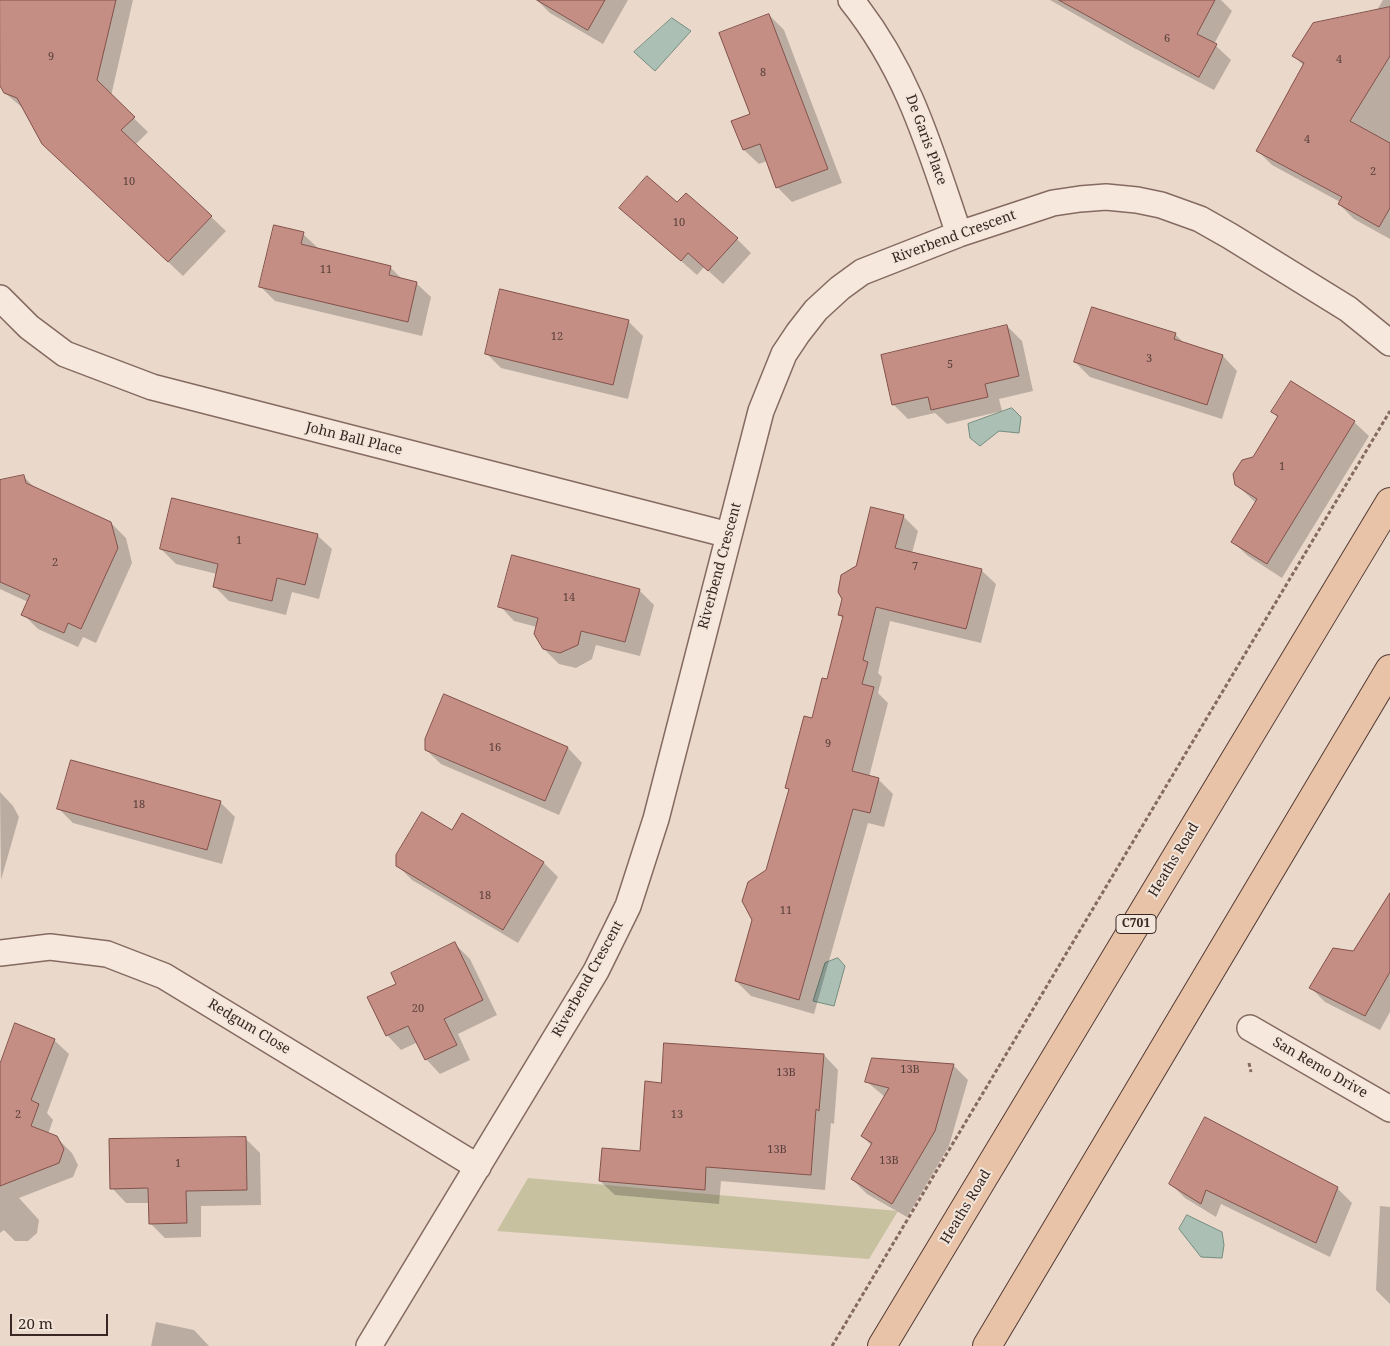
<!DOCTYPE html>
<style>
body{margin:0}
#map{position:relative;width:1390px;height:1346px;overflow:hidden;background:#ead8cb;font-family:"Noto Serif",serif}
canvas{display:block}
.scale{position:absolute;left:10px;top:1314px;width:98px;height:22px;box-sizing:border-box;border:2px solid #382722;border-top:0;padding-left:6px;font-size:15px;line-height:18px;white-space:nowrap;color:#382722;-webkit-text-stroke:4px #f2e5da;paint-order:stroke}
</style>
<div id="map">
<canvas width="1390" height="1346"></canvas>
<div class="scale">20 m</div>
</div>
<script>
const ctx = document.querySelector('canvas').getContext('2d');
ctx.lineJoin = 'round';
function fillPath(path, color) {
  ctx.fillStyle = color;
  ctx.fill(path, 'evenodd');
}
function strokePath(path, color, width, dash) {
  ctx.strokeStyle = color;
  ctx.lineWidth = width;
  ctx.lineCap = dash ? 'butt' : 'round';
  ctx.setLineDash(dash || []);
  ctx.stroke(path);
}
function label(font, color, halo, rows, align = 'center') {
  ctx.font = font + ' "Noto Serif",serif';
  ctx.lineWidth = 4;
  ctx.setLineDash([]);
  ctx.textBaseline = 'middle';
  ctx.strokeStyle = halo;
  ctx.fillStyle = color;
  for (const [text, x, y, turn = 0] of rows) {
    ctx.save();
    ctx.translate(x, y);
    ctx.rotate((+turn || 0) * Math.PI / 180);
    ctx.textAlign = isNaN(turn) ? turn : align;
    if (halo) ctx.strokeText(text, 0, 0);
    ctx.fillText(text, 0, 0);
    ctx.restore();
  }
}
fillPath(new Path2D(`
 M 528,1178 L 898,1211 L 869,1259 L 497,1231 Z`), '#c8c1a0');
const water = new Path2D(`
 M 672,18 L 691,31 L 655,71 L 634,52 Z
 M 1012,408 L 1021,417 L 1019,433 L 999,431 L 980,446 L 970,438 L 968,424 Z
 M 838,958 L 845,966 L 834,1006 L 813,1001 L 825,963 Z
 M 1187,1215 L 1222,1232 L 1224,1245 L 1222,1258 L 1201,1257 L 1179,1229 Z`);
fillPath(water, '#abbfb4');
strokePath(water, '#728d7f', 1);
fillPath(new Path2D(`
 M 0,0 L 133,0 L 111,96 L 148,132 L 135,145 L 226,231 L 183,276 L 58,158 L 24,109 L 5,93 L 0,84 Z
 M 537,0 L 628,0 L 603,44 L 550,13 Z
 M 1050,0 L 1221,0 L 1232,11 L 1214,44 L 1231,60 L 1214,90 L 1134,48 Z
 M 1383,0 L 1390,0 L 1390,239 L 1354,219 L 1339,204 L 1340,202 L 1272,165 L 1257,150 L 1304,66 L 1294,56 L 1365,30 Z
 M 769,15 L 784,30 L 842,183 L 792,202 L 777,187 L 767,161 L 759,164 L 744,150 L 733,121 L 752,114 Z
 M 678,204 L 737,239 L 751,253 L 723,284 L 704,267 L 697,275 L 636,222 Z
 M 303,234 L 318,248 L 390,267 L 403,280 L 416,283 L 431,297 L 422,336 L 275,301 L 260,286 Z
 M 628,321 L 643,336 L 628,399 L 501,368 L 486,353 Z
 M 1007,326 L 1022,341 L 1033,391 L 999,399 L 1002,411 L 947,424 L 935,413 L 908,419 L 893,404 Z
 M 1175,334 L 1185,344 L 1223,356 L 1237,371 L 1222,419 L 1090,377 L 1075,362 Z
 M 1273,412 L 1354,422 L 1369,436 L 1282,578 L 1248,556 L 1233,542 L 1256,503 L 1236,484 L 1278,418 Z
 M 23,476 L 35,488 L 111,523 L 126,538 L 132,563 L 96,643 L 83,637 L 78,647 L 38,629 L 23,614 L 28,602 L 0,589 L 0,481 Z
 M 903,516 L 918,531 L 912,553 L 981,570 L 996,584 L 981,643 L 890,621 L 878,673 L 882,677 L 878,693 L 888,703 L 869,777 L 878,779 L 893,794 L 884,827 L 868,823 L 814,1014 L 751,996 L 736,981 L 790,791 L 787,788 L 828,680 L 844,619 L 839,615 L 857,567 Z
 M 317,535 L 332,549 L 319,599 L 292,592 L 286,615 L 229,601 L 214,586 L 217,574 L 176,564 L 161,549 Z
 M 639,590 L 654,605 L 640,656 L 596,645 L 592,659 L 576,668 L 559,664 L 544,649 L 537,627 L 514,621 L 500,606 Z
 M 445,696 L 568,748 L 582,763 L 559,815 L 441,764 L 426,750 Z
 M 0,792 L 13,806 L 19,817 L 1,880 Z
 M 220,802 L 235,817 L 222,864 L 73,823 L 59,809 Z
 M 452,831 L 543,862 L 558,877 L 518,943 L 412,880 L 397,865 Z
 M 1390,895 L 1390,1012 L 1380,1030 L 1325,1002 L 1311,988 L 1354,952 Z
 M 455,944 L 470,959 L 497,1015 L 458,1034 L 470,1060 L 440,1074 L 426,1059 L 418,1042 L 401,1050 L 387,1035 L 398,985 Z
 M 54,1040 L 69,1054 L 47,1113 L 53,1120 L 48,1134 L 57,1138 L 72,1153 L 78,1165 L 73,1177 L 19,1198 L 39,1220 L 37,1233 L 28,1241 L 15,1241 L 4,1230 L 0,1233 L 0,1067 Z
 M 824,1055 L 838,1070 L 834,1124 L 831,1123 L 825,1190 L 721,1181 L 719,1204 L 615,1195 L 600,1181 L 641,1152 Z
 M 872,1059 L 954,1066 L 968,1080 L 949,1146 L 907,1217 L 867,1194 L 852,1179 L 872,1146 L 862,1136 L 885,1097 L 866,1081 Z
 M 246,1139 L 260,1153 L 261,1205 L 201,1206 L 201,1237 L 165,1238 L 150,1223 L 150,1203 L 126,1203 L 112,1188 Z
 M 1170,1183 L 1337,1188 L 1352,1203 L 1330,1257 L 1221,1204 L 1216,1217 L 1185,1198 Z
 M 1380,1206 L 1390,1207 L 1390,1304 L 1376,1290 Z
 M 156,1322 L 194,1330 L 209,1346 L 151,1346 Z`), '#0003');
const building = new Path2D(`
 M 0,0 L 116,0 L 97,80 L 135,117 L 121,130 L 212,216 L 168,262 L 42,144 L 17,98 L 4,93 L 0,86 Z
 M 537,0 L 605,0 L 588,30 Z
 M 1059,0 L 1215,0 L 1197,34 L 1217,44 L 1199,77 Z
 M 1390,7 L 1390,56 L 1350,121 L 1390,143 L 1390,208 L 1379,227 L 1338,204 L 1342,197 L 1256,151 L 1304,63 L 1292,56 L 1313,23 Z
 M 769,14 L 828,169 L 776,188 L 760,144 L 743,150 L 731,121 L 750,114 L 719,33 Z
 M 647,176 L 677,202 L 686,193 L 738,238 L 708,271 L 688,253 L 681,261 L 619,208 Z
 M 274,225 L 304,232 L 301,244 L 391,266 L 389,275 L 417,282 L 408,322 L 259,287 Z
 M 500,289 L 629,320 L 613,385 L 485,354 Z
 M 1092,307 L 1176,333 L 1174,339 L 1223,355 L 1207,405 L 1074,362 Z
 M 1007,325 L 1019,376 L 985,384 L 988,397 L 931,410 L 928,397 L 892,405 L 881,355 Z
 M 1291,381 L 1355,421 L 1267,564 L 1231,542 L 1257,499 L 1235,485 L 1233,474 L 1242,460 L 1253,457 L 1278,416 L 1271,412 Z
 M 24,475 L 26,483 L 111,522 L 118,548 L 81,629 L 68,623 L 64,633 L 21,615 L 30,595 L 0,582 L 0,480 Z
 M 172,498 L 318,534 L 305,585 L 277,578 L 272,601 L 213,587 L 218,564 L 160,549 Z
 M 871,507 L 904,515 L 895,548 L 982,569 L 966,629 L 876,607 L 863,660 L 868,662 L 862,684 L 874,687 L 852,771 L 879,778 L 870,813 L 853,809 L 799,1000 L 735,981 L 752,920 L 742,901 L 748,882 L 766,870 L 789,789 L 785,788 L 804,716 L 812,718 L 822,678 L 827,679 L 843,616 L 838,615 L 842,599 L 838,592 L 841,575 L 856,566 Z
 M 512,555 L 640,589 L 625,642 L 581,631 L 578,645 L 560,653 L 543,649 L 534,634 L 538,618 L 498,607 Z
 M 444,694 L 568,747 L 545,801 L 425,750 L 425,739 Z
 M 71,760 L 221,801 L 207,850 L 57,809 Z
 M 422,812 L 452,830 L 462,813 L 544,862 L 503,930 L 396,866 L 396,855 Z
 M 1390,893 L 1390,972 L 1365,1016 L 1309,988 L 1333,948 L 1353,951 Z
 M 455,942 L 483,1000 L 444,1019 L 457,1045 L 425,1060 L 408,1026 L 386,1036 L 367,997 L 396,984 L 391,973 Z
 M 15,1023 L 55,1039 L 31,1100 L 39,1104 L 31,1126 L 57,1136 L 64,1149 L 59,1163 L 0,1186 L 0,1064 Z
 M 664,1043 L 824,1054 L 819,1111 L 816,1109 L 811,1175 L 706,1167 L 705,1190 L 599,1181 L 602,1148 L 640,1151 L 645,1081 L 661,1083 Z
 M 872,1058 L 954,1064 L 935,1131 L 892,1204 L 851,1179 L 872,1143 L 861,1136 L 889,1088 L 865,1082 Z
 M 1205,1117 L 1338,1187 L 1316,1243 L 1206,1190 L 1201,1204 L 1169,1184 Z
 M 246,1137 L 247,1190 L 186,1191 L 187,1223 L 149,1224 L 148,1188 L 110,1189 L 109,1139 Z`);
fillPath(building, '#c48e85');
strokePath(building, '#825149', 1);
const minor = new Path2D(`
 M 851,0 C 909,72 930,149 959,234
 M 0,298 L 29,327 L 65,354 L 152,387 L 729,535
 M 0,953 L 50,947 L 107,954 L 164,976 L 478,1167
 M 1250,1028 L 1390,1109
 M 369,1346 L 596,971 L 628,906 L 656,819 L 761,411 L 784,354 L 798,333 L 816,310 L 840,288 L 862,272 L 959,234 L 1053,203 L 1080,199 L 1106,197 L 1137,200 L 1161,205 L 1200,219 L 1230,236 L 1348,309 L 1390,343`);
const primary = new Path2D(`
 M 882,1346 L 1390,502
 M 987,1346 L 1390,669`);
strokePath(minor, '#856a61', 28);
strokePath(primary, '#543b34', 30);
strokePath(new Path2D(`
 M 1249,1063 L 1251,1072
 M 832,1346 L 1390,411`), '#856a61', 3, [4, 2.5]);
strokePath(minor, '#f6e8dd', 25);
strokePath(primary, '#e8c3a8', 28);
label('11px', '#5b413b', null, [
 ["6",1167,39],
 ["9",51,57],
 ["4",1339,60],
 ["8",763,73],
 ["4",1307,140],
 ["2",1373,172],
 ["10",129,182],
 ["10",679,223],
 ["11",326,270],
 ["12",557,337],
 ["3",1149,359],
 ["5",950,365],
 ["1",1282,467],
 ["1",239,541],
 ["2",55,563],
 ["7",915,567],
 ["14",569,598],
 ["9",828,744],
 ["16",495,748],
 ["18",139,805],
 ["18",485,896],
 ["11",786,911],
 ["20",418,1009],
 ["13B",910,1070],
 ["13B",786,1073],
 ["2",18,1115],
 ["13",677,1115],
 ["13B",777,1150],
 ["13B",889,1161],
 ["1",178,1164]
]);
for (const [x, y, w] of [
 [1136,924,40]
]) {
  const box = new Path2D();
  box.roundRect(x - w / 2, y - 9.5, w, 19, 4);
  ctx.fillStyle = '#f2e5da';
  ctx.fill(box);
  strokePath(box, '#382722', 1);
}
label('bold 12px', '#382722', null, [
 ["C701",1136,924]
]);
label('14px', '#382722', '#f2e5da', [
 ["De Garis Place",926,140,70],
 ["Riverbend Crescent",954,237,-20],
 ["John Ball Place",354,439,14],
 ["Riverbend Crescent",720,566,-75],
 ["Heaths Road",1174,860,-59],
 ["Riverbend Crescent",588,979,-61],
 ["Redgum Close",249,1027,31],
 ["San Remo Drive",1320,1068,30],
 ["Heaths Road",966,1207,-59]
]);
</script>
